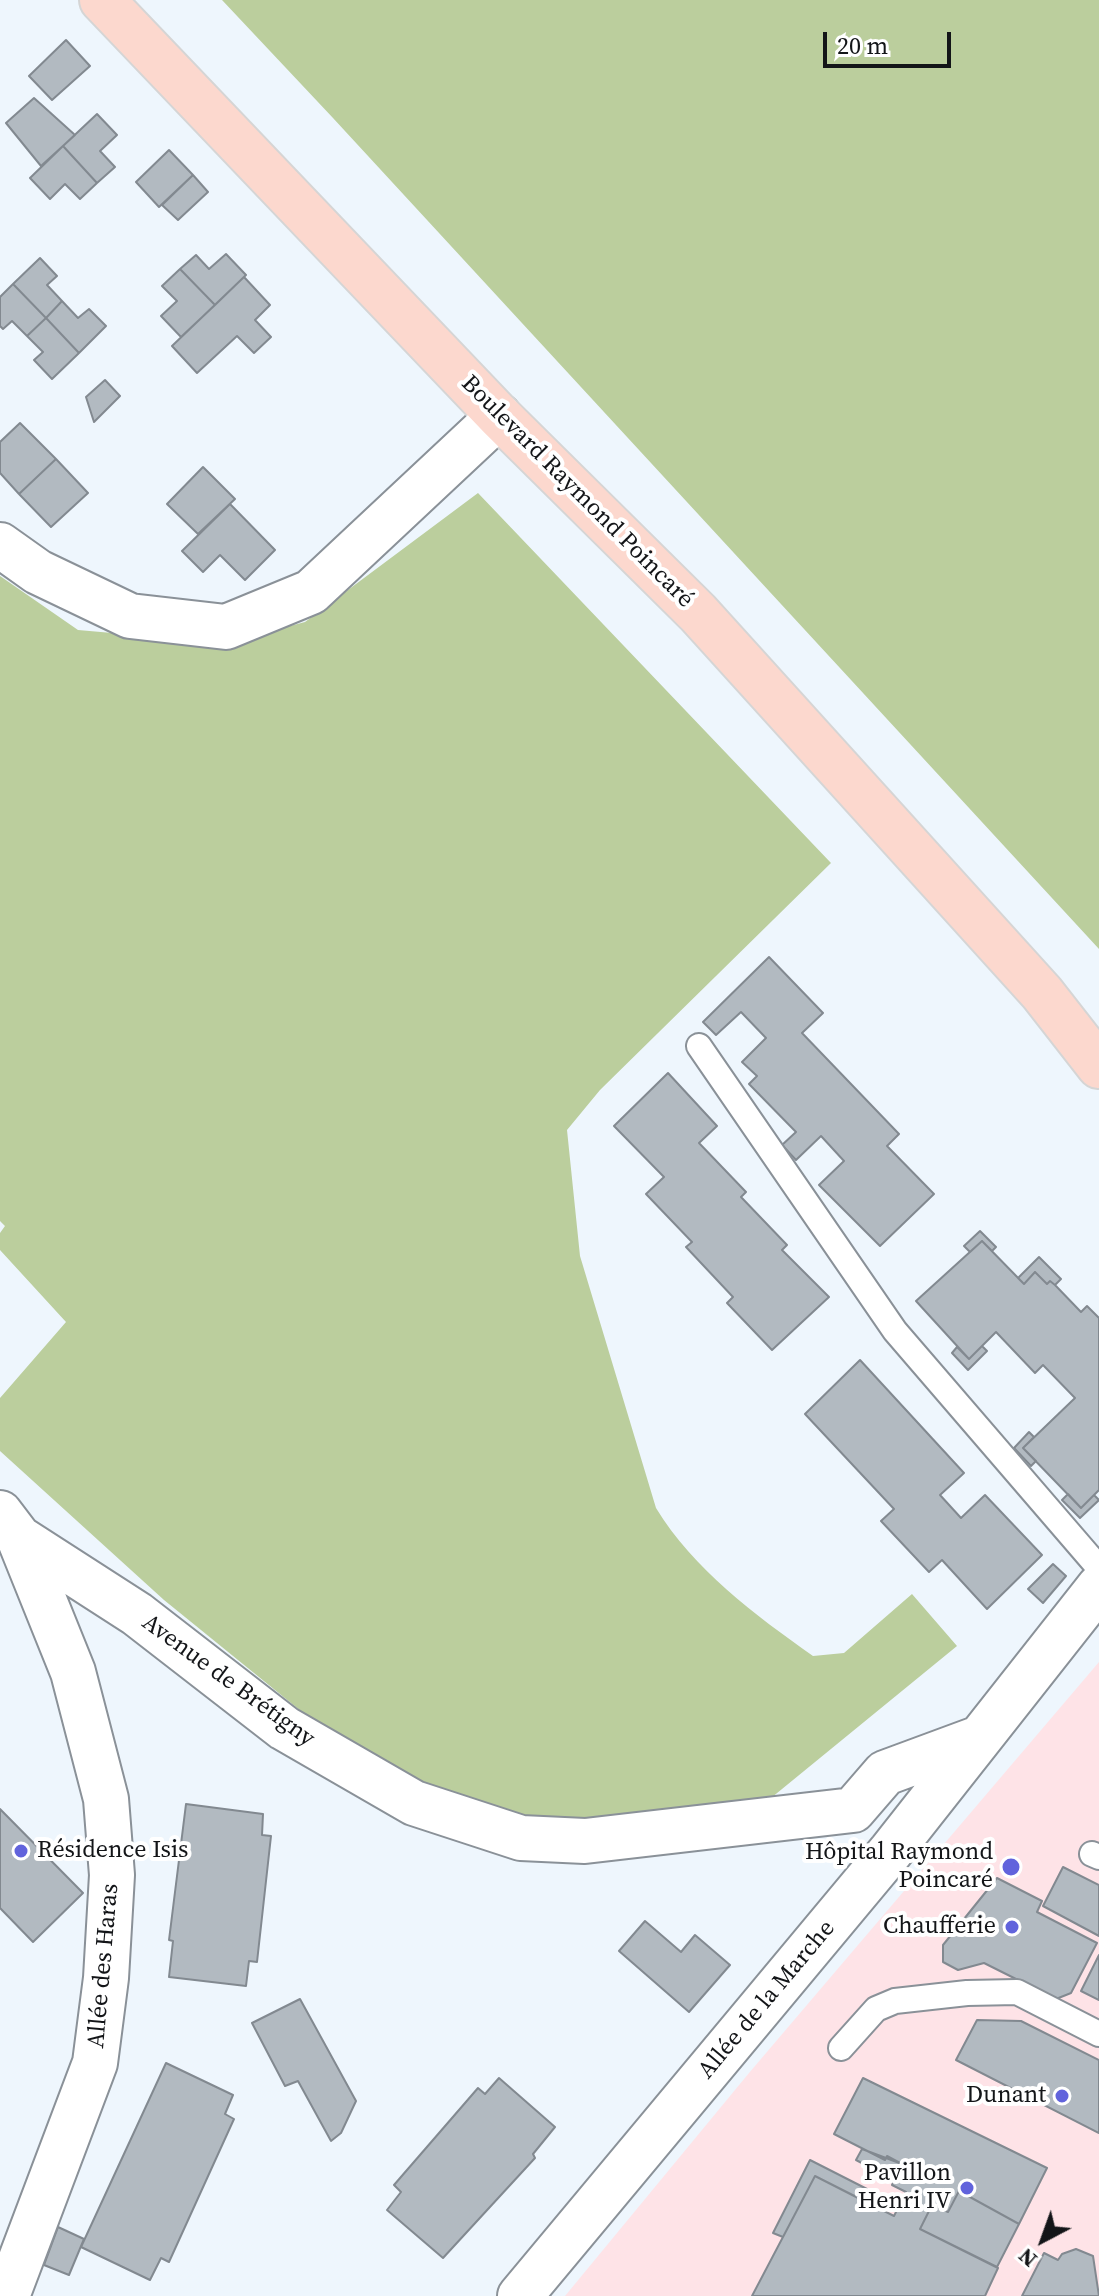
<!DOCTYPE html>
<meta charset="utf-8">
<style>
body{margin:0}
#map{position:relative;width:1099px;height:2296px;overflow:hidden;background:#eef6fd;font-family:"Source Serif 4",serif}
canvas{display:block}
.north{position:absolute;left:1003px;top:2200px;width:80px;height:80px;-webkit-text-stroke:6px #fff;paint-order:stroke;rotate:221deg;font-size:22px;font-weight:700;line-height:32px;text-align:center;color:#131518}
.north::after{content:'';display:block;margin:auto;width:28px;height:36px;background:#131518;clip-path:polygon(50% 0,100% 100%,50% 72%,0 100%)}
.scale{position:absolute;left:823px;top:32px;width:128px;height:36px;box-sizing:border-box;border:4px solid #131518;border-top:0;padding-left:10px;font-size:24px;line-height:28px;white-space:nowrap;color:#131518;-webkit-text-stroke:6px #fff;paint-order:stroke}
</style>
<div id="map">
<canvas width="1099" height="2296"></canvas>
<div class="north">N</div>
<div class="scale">20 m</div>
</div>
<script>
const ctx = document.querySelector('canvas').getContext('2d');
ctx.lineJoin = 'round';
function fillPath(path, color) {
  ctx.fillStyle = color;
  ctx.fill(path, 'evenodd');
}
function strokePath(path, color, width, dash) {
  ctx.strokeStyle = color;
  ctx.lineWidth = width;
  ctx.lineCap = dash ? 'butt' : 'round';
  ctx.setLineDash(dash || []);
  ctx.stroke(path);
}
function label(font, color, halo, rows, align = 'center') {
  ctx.font = font + ' "Source Serif 4",serif';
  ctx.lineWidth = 8;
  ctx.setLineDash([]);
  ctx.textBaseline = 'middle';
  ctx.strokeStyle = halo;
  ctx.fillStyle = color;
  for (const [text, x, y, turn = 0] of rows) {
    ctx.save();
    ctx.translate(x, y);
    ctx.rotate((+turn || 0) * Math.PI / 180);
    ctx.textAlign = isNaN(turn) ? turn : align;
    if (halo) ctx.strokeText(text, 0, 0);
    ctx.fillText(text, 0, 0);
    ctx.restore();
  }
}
fillPath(new Path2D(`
 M 1099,1662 L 1099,2296 L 565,2296 L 749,2073 Z`), '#fee3e7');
fillPath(new Path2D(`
 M 222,0 L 1099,0 L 1099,949 L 333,118 Z
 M 478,493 L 831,863 L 600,1090 L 567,1130 L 580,1256 L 656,1508 C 693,1569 755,1615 813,1656 L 844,1653 L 912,1594 L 957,1646 L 771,1798 L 585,1827 L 493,1822 L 381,1776 L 164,1600 L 0,1451 L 0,1398 L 66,1322 L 0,1250 L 0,1233 L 5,1226 L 0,1221 L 0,576 L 78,630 L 226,643 L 305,622 Z`), '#bbce9d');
const building = new Path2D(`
 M 66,40 L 90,66 L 52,100 L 29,76 Z
 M 34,98 L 75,135 L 41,166 L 6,123 Z
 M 97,114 L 117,135 L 100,151 L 115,167 L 97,183 L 63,146 Z
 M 63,146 L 97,183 L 80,199 L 65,184 L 50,199 L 30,178 Z
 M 169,150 L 193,175 L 159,207 L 136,182 Z
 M 193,175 L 208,192 L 178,220 L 162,205 Z
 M 226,254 L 246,275 L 215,305 L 180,269 L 196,255 L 209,269 Z
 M 40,258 L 57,276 L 47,285 L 62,301 L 46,318 L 13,284 Z
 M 180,269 L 215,305 L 181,337 L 161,316 L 177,301 L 162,286 Z
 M 244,277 L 270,305 L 255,320 L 271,337 L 254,353 L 237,336 L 197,373 L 172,346 Z
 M 13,284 L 46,318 L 27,336 L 12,321 L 3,329 L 0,326 L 0,297 Z
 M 62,301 L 78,318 L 89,309 L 106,326 L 79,353 L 46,318 Z
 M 46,318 L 79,353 L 52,379 L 34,360 L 43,352 L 27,336 Z
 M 105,380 L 120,396 L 94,422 L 86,397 Z
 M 20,423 L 56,459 L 19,494 L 0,473 L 0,442 Z
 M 56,459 L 88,493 L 51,527 L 19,494 Z
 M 203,467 L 235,499 L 198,534 L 167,504 Z
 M 230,504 L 275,550 L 245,580 L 220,555 L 203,572 L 182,551 Z
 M 769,957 L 823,1013 L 802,1033 L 899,1134 L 887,1146 L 934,1194 L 880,1246 L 819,1185 L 844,1161 L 821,1136 L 796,1160 L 782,1145 L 796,1132 L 749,1084 L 757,1076 L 742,1062 L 766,1038 L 741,1012 L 716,1035 L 703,1022 Z
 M 668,1073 L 717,1126 L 699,1143 L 746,1192 L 741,1197 L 787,1245 L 782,1250 L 829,1297 L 772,1350 L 727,1303 L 733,1297 L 686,1247 L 692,1242 L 646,1194 L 664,1177 L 614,1126 Z
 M 980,1231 L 996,1247 L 992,1251 L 982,1241 L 970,1252 L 964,1246 Z
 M 982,1241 L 1024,1284 L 1035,1272 L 1047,1284 L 1050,1281 L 1055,1285 L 1081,1312 L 1087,1306 L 1099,1318 L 1099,1490 L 1081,1508 L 1023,1448 L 1075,1398 L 1043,1365 L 1035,1373 L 996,1332 L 969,1359 L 916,1301 Z
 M 1039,1257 L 1061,1279 L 1055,1285 L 1050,1281 L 1047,1284 L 1035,1272 L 1024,1284 L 1018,1278 Z
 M 982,1346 L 987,1351 L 968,1370 L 952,1353 L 957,1347 L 969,1359 Z
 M 860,1360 L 964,1473 L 940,1495 L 961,1518 L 985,1495 L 1042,1555 L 987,1609 L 942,1560 L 929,1572 L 881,1521 L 894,1509 L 805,1414 Z
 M 1029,1432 L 1034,1437 L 1023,1448 L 1036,1461 L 1031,1466 L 1014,1448 Z
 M 1068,1494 L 1081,1508 L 1094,1495 L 1099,1500 L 1080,1518 L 1062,1500 Z
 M 1053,1564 L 1066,1576 L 1043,1603 L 1028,1589 Z
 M 186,1804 L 263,1814 L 262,1835 L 271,1836 L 257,1962 L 249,1961 L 246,1986 L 169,1977 L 173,1941 L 169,1940 Z
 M 0,1809 L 83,1893 L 33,1942 L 0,1908 Z
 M 1063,1867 L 1099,1885 L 1099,1936 L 1043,1906 Z
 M 997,1878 L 1042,1901 L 1037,1912 L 1097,1943 L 1071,1993 L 1056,1999 L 984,1963 L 958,1970 L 943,1962 L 943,1945 Z
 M 645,1921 L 681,1952 L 695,1935 L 730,1965 L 689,2012 L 619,1951 Z
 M 1099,1955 L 1099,2000 L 1081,1991 Z
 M 300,1999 L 356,2101 L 341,2133 L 331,2141 L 298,2081 L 285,2086 L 252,2023 Z
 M 977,2020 L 1021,2021 L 1099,2060 L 1099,2133 L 956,2060 Z
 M 166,2063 L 233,2095 L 225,2114 L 234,2119 L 169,2262 L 161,2258 L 150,2280 L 81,2247 Z
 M 499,2078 L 555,2127 L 533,2154 L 535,2158 L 443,2258 L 387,2210 L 401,2192 L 394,2185 L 478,2088 L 485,2094 Z
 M 863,2078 L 1047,2168 L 1019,2224 L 959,2191 L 948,2212 L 932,2205 L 920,2229 L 998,2268 L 985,2296 L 752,2296 L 815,2176 L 894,2216 L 906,2192 L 892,2185 L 902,2164 L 887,2156 L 885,2160 L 834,2134 Z
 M 862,2149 L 902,2164 L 894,2180 L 856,2160 Z
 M 810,2160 L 867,2189 L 862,2200 L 815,2176 L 783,2237 L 773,2233 Z
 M 959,2191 L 1019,2224 L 997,2267 L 920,2229 L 932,2205 L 948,2212 Z
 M 58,2227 L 84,2239 L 69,2275 L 44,2265 Z
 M 1076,2249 L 1093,2256 L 1099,2296 L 1022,2296 L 1044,2253 L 1058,2260 L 1062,2254 Z`);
fillPath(building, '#b2bac1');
strokePath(building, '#828990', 2);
const service = new Path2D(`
 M 699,1046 L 895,1331 L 1099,1568
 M 1092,1854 L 1099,1857
 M 841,2048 L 876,2009 L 895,2001 L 967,1993 L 1017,1992 L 1099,2034`);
const minor = new Path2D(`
 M 0,545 L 38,572 L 130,616 L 226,627 L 311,592 L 499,416
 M 0,1513 L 19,1538 L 137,1614 L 284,1728 L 414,1803 L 521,1838 L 585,1841 L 853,1810 L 885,1773 L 977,1739
 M 7,2296 L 95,2063 L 106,1978 L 112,1875 L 106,1799 L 73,1672 L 19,1538
 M 520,2296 L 891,1851 L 1099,1587`);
const primary = new Path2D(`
 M 102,0 L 499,416 L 698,613 L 1042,993 L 1099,1066`);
strokePath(service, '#8a9198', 28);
strokePath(minor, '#8a9198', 48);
strokePath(primary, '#d5d5d5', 48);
strokePath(service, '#fff', 24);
strokePath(minor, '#fff', 44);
strokePath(primary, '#fcd8ce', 44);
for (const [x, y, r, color] of [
 [21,1851,8,"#6163dc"],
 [1011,1867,10,"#6163dc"],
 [1012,1927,8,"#6163dc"],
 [1062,2096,8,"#6163dc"],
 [967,2188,8,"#6163dc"]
]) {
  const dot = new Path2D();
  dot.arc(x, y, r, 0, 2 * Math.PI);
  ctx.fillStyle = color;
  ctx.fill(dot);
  strokePath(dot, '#fff', 3);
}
label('24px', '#131518', '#fff', [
 ["Boulevard Raymond Poincaré",577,492,45],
 ["Avenue de Brétigny",228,1681,36],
 ["Allée des Haras",104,1966,-85],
 ["Allée de la Marche",767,2000,-50]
]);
label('24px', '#131518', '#fff', [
 ["Résidence Isis",37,1851,"left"],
 ["Hôpital Raymond",993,1853],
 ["Poincaré",993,1881],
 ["Chaufferie",996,1927],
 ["Dunant",1046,2096],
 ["Pavillon",951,2174],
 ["Henri IV",951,2202]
], 'right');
</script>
